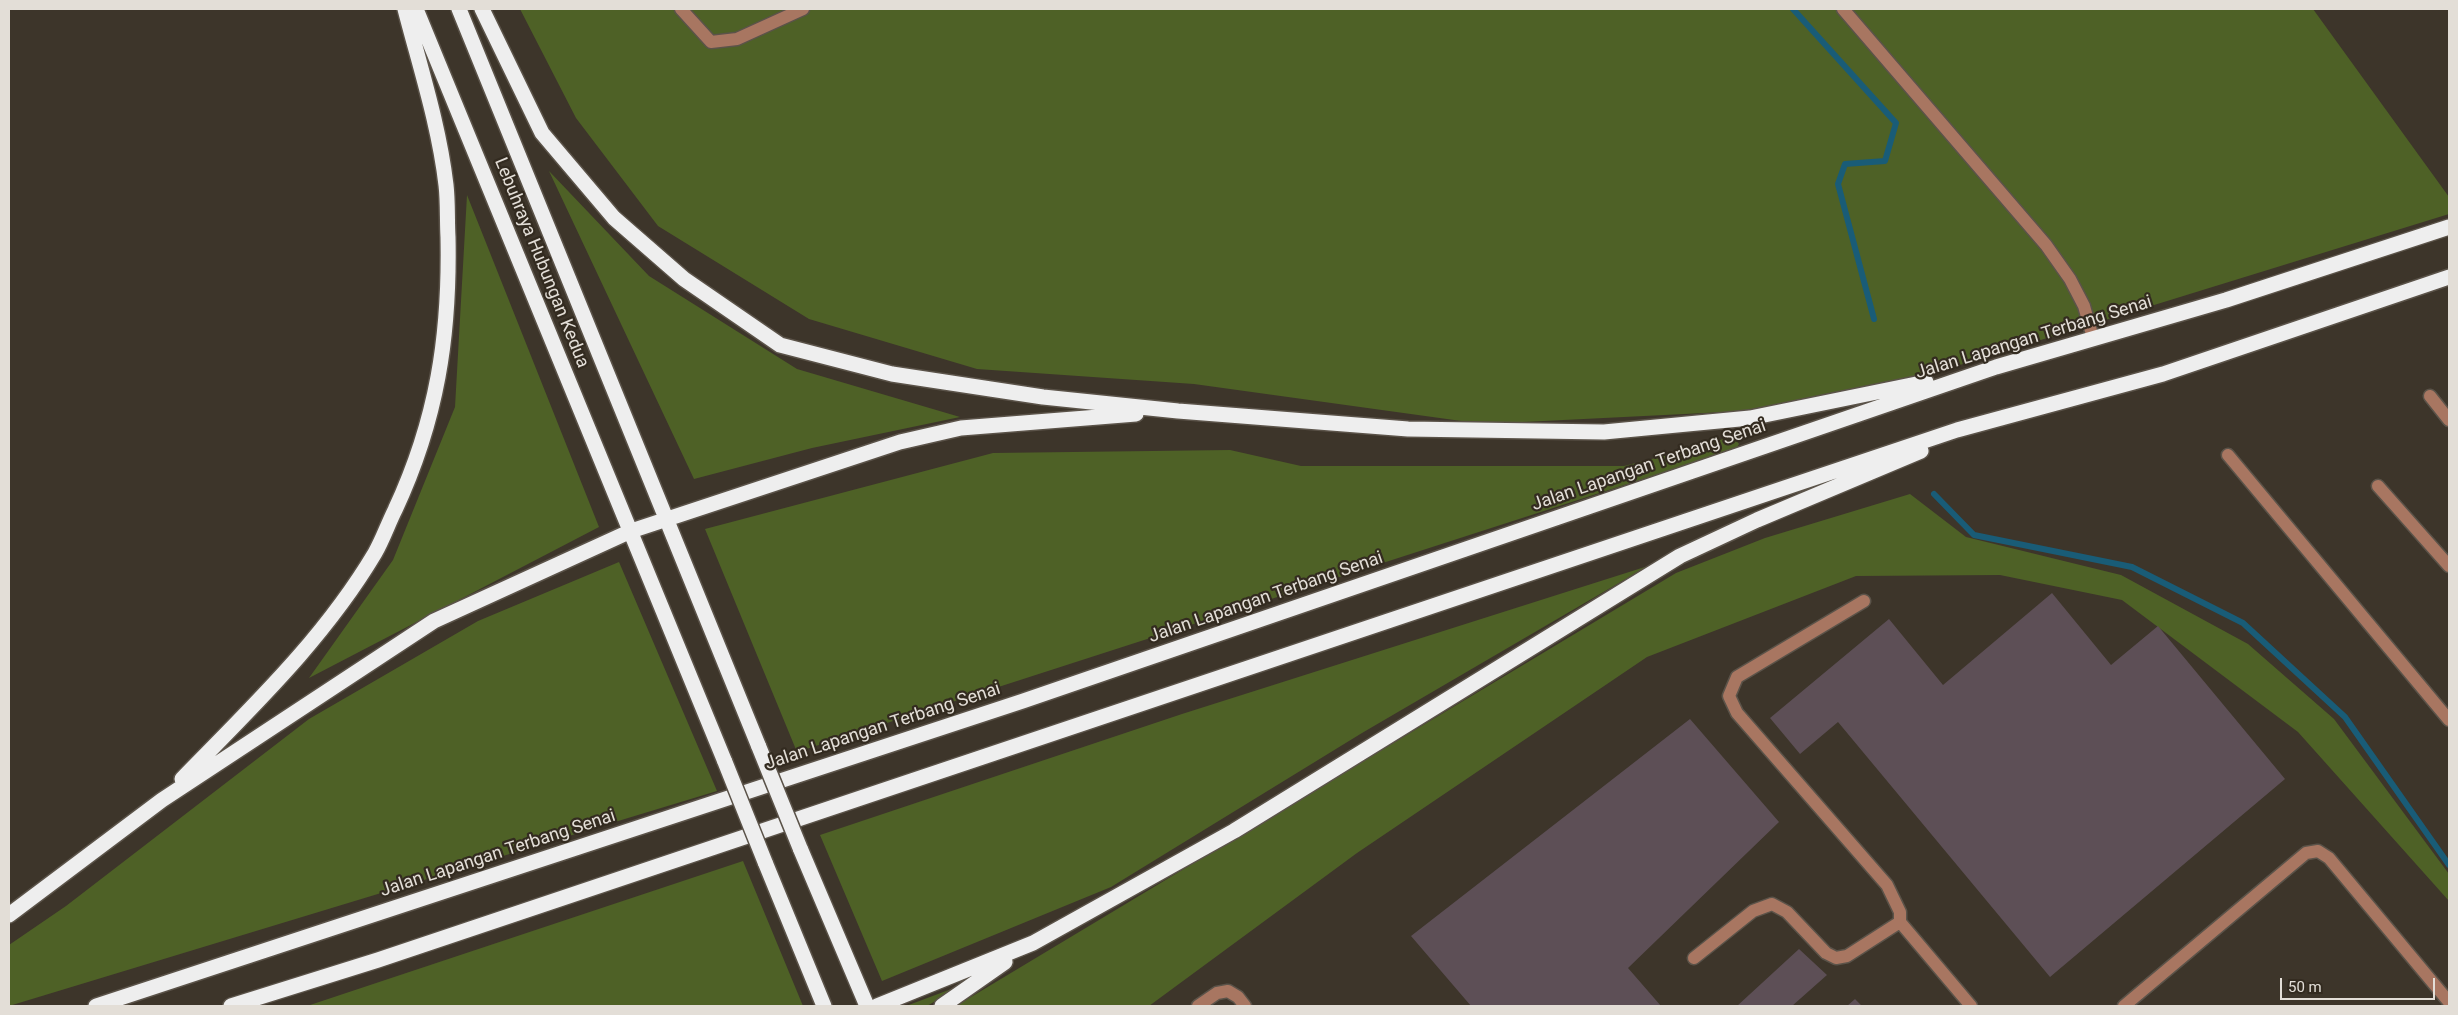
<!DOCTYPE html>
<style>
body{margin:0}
#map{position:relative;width:2458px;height:1015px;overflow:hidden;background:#3d352a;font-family:Roboto,sans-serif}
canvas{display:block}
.frame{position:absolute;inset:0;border:10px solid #e3ded7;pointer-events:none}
.scale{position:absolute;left:2280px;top:978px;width:155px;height:22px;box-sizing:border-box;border:2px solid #e3ded7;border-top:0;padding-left:6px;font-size:15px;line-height:18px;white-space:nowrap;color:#e3ded7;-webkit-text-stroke:4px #332b20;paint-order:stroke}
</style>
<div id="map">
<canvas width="2458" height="1015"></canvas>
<div class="frame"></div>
<div class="scale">50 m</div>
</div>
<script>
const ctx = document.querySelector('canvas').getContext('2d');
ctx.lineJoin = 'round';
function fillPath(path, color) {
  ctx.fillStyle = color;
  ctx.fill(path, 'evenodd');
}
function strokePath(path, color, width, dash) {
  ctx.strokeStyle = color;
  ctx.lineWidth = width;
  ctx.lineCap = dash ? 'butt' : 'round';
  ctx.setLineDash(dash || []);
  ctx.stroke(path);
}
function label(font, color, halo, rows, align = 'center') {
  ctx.font = font + ' Roboto,sans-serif';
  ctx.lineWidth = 4.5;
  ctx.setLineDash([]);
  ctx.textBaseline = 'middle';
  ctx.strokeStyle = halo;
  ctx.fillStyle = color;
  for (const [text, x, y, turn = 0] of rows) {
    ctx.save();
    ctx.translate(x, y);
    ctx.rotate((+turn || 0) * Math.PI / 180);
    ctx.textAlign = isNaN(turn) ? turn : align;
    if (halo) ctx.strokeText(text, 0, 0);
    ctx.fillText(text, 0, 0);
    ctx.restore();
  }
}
fillPath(new Path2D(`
 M 520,9 L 2313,9 L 2449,197 L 2449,214 L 1950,368 L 1765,410 L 1483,424 L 1194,384 L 977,369 L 809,319 L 658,226 L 576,118 Z
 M 549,171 L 649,276 L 797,369 L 960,417 L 812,448 L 694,479 Z
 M 467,195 L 599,527 L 309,678 L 393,560 L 455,407 Z
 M 1725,438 L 1735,438 L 1739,444 L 1736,449 L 797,752 L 705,529 L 993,453 L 1230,450 L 1301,466 L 1624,466 L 1711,444 Z
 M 1910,494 L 1966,537 L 2121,575 L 2248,644 L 2334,719 L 2449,874 L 2449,901 L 2298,732 L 2122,600 L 2000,575 L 1856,576 L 1647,657 L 1357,853 L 1149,1006 L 956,1006 L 1676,573 L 1765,538 Z
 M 619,562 L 717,791 L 9,1006 L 9,945 L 66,906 L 309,719 L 478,621 Z
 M 1648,566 L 1362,733 L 1111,887 L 882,981 L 820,835 L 1182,714 Z
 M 743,861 L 803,1006 L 307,1006 Z
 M 962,985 L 927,1006 L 906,1006 Z`), '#4e6126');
strokePath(new Path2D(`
 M 1793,9 L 1896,123 L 1885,161 L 1845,164 L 1838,184 L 1874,319
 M 1934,494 L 1974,535 L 2132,567 L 2243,623 L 2345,717 L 2449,865`), '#195c77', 6);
fillPath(new Path2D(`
 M 2052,593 L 2111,665 L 2158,626 L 2285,779 L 2050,977 L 1838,722 L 1800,754 L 1770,718 L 1889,619 L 1943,685 Z
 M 1690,719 L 1779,822 L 1628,968 L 1661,1006 L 1471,1006 L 1411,936 Z
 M 1799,949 L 1827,975 L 1792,1006 L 1737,1006 Z
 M 1855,999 L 1862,1006 L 1847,1006 Z`), '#5d4f56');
const minor = new Path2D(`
 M 681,9 L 711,42 L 737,39 L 803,9
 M 1843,9 L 2046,245 L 2070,279 L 2084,306 L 2093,338
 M 2430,396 L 2449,420
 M 2228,455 L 2449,720
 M 2378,486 L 2449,566
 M 1864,601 L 1737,677 L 1729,696 L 1737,713 L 1887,885 L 1900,912 L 1900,922 L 1971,1006
 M 1694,958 L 1753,911 L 1772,904 L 1787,912 L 1826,953 L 1836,958 L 1847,956 L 1900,922
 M 1198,1006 L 1217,993 L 1228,991 L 1238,997 L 1245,1006
 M 2124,1006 L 2306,853 L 2318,851 L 2329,858 L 2449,1002`);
const highway = new Path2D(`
 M 416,9 L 725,762
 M 459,9 L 759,747
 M 482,9 L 542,133 L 614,218 L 684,279 L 780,345 L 892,374 L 1043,397 L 1178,411 L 1408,429 L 1604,432 L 1750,418 L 1926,382
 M 182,779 C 251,708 324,639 375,553 C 383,539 388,524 395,510 C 437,420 450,336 448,237 C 447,220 448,202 446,185 C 439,125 420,67 405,9
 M 800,848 L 867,1006
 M 765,862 L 824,1006
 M 9,915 L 162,800 L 434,621 L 631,531 L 900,442 L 961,428 L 1136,414
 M 96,1006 L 1023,701 L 1996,367 L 2226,300 L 2449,227
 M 231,1006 L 378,960 L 1957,430 L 2163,374 L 2449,277
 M 877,1006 L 1033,943 L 1234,831 L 1680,556 L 1757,520 L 1921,451
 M 942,1006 L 1005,962`);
strokePath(minor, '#5b5349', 15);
strokePath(highway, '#5b5349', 18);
strokePath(minor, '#a87661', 12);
strokePath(highway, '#eee', 15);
const highwayBridge = new Path2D(`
 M 759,747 L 800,848
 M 725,762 L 765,862`);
strokePath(highwayBridge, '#5b5349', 18, []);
strokePath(highwayBridge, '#eee', 15);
label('18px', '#e3ded7', '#332b20', [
 ["Lebuhraya Hubungan Kedua",541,263,68],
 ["Jalan Lapangan Terbang Senai",2034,338,-17],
 ["Jalan Lapangan Terbang Senai",1649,466,-19],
 ["Jalan Lapangan Terbang Senai",1266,598,-19],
 ["Jalan Lapangan Terbang Senai",883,727,-18],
 ["Jalan Lapangan Terbang Senai",498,854,-18]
]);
</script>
